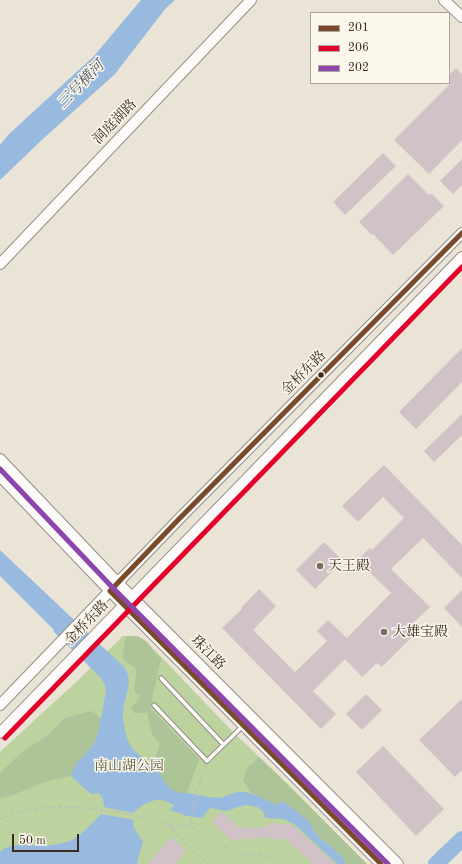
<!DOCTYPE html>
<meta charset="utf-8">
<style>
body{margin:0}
#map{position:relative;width:462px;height:864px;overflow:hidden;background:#eae4d7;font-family:"Old Standard TT",serif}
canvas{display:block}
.legend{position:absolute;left:310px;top:12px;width:140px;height:72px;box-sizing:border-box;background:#fbf7ec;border:1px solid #aea59a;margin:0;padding:5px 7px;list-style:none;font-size:12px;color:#3b2a1e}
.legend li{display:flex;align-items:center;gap:8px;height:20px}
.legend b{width:20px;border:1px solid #aea59a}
.scale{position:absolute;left:12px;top:834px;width:67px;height:18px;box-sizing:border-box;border:2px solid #3b2a1e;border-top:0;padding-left:5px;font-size:12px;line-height:14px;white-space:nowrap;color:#3b2a1e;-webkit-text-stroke:3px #fbf7ec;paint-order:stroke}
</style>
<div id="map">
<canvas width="462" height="864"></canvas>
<ul class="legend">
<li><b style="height:5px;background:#7a4b2a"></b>201</li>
<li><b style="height:5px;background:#e4002b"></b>206</li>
<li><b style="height:5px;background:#8e44ad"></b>202</li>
</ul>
<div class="scale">50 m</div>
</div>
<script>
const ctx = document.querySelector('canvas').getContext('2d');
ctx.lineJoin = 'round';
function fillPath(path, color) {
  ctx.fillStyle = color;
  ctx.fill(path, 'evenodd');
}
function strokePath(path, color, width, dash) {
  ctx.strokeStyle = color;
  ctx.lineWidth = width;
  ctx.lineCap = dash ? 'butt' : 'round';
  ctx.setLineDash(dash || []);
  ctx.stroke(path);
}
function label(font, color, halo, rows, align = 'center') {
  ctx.font = font + ' "Old Standard TT","Noto Serif SC",serif';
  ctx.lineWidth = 3;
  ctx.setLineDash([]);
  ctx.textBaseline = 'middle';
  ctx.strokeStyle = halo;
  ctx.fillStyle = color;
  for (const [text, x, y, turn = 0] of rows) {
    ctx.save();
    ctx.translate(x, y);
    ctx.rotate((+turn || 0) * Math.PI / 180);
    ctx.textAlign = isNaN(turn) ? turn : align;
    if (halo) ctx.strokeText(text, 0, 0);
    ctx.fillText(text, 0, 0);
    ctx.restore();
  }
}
fillPath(new Path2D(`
 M 123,636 L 137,636 L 147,642 L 233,732 L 288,784 L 367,864 L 0,864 L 0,752 L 74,684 Z`), '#bcd29f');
fillPath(new Path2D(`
 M 126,636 C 149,635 147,646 161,659 L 150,708 L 199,759 L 187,793 C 184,793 178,793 175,792 C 166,787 160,773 153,765 L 160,744 L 152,734 L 147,713 L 134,713 L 131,708 L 138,700 L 140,694 L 135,693 C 133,685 137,677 136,669 L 122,658 Z
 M 91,711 L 101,718 L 99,729 L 94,744 L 76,764 L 71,776 L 44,782 L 13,795 L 0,798 L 0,773 L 20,754 L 49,734 L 65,718 Z
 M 259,757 L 367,864 L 346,864 C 341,852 330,846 320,838 C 315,833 312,825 307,820 C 299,812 291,808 283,801 L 277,805 L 251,793 L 243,780 L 247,768 Z`), '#acc497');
fillPath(new Path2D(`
 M 141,0 L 175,0 L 166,8 L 115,74 L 44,138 L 0,180 L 0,145 L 9,134 L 94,56 Z
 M 0,550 L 124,667 C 134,682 125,694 123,711 C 122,719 125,729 127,738 C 131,752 143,756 153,766 C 162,774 164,785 174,791 C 178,793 182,793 186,793 C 197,794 208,798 219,798 C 226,797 232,792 240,792 C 252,791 265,800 277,805 L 283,801 C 291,808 299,812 307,820 C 312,825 315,833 320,838 C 329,846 341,852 346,864 L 337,864 L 294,824 L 284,819 L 265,818 L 264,813 L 258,807 L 246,805 L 238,807 L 227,811 L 210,808 L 202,818 L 187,816 L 170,810 L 174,805 C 158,795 146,801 133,813 L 104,807 L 103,799 L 99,793 L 91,794 L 71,776 L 76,764 L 94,744 L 99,729 L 106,691 L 105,684 L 99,676 L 53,631 L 54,630 L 0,576 Z
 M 101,814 L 134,820 L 133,826 L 143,842 L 137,862 L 138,864 L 0,864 L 0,852 C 12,841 31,846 46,846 C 53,845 64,843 70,841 C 81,836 93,822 101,814 Z`), '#99badf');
strokePath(new Path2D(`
 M 436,864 L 462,839`), '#99badf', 16);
fillPath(new Path2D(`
 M 456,68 L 462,74 L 462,140 L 429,174 L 394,140 L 449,85 L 449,75 Z
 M 383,153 L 396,166 L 345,215 L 333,202 Z
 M 462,159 L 462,185 L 453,194 L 440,181 Z
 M 408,174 L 429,195 L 431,193 L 444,206 L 393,255 L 373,234 L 372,235 L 359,222 Z
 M 462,348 L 462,382 L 416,429 L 399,412 Z
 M 462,414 L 462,435 L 434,462 L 424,451 Z
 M 384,465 L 462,545 L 462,578 L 423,538 L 391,569 L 430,607 L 413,623 L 419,630 L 382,667 L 377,663 L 362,677 L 345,659 L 313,691 L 336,714 L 321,729 L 222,628 L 242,609 L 241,608 L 259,589 L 276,606 L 253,630 L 295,672 L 327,641 L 317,631 L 328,620 L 347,638 L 391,593 L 357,560 L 370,548 L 372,550 L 404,518 L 383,497 L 358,522 L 342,506 Z
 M 324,542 L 343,561 L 315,589 L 296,570 Z
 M 462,590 L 462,627 L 444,608 Z
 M 366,694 L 382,710 L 362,730 L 346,714 Z
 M 462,699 L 462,770 L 455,777 L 419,740 Z
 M 383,746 L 444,809 L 416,836 L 356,772 Z
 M 221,812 L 240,828 L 269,827 L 269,823 L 292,825 L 335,864 L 313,864 L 286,839 L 268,839 L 268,837 L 232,840 L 212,822 Z
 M 171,837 L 186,850 L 175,864 L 148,864 Z`), '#d1c2c7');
const lane = new Path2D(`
 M 161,678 L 223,744
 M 154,705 L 207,761 L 251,718`);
const secondary = new Path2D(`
 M 444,0 L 462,17
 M 0,264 L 251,0
 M 0,459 L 118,583 L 398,864
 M 0,476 L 110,591 L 381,864
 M 0,705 L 179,519 L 462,233
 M 0,733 L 462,257`);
strokePath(lane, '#948e85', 5.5);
strokePath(secondary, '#948e85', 12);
strokePath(new Path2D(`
 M 205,766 L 196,792 L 190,826 L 238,854 L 262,855 L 284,861 L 287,864
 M 0,819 C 40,800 97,807 139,817 C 149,819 159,823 169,825 C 176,826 183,826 190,826
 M 169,825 L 185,843 L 208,864`), '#bfbcb9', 1.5, [3, 3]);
strokePath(lane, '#fcfbf9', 3.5);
strokePath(secondary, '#fcfbf9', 10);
strokePath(new Path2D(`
 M 381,864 L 110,591 L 179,519 L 462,233`), '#7a4b2a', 5);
strokePath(new Path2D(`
 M 5,738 L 462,267`), '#e4002b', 5);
strokePath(new Path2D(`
 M 0,469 L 113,588 L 388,864`), '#8e44ad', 5);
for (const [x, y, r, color] of [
 [321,375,3.5,"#3b2a1e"],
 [320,566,4,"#786b5f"],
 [384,632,4,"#786b5f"]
]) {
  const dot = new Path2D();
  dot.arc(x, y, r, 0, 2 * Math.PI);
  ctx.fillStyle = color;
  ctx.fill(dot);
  strokePath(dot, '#fbf7ec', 1.5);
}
label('14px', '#3b2a1e', '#fbf7ec', [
 ["洞庭湖路",115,122,-46],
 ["金桥东路",304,373,-45],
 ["金桥东路",87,623,-46],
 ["珠江路",208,653,45]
]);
label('14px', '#3b2a1e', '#fbf7ec', [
 ["天王殿",328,566],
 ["大雄宝殿",392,632]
], 'left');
label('14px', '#575837', '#fbf7ec', [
 ["南山湖公园",129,766]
]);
label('italic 15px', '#505663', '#fbf7ec', [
 ["三号横河",81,85,-46]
]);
</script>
